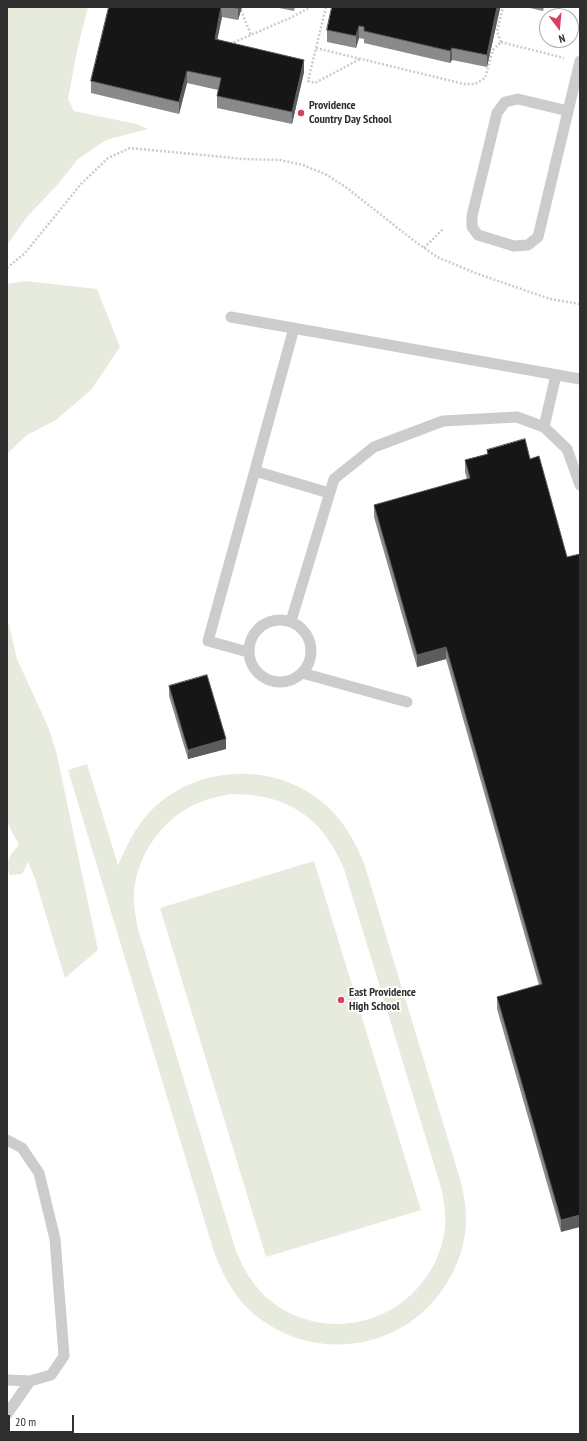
<!DOCTYPE html>
<style>
body{margin:0}
#map{position:relative;width:587px;height:1441px;overflow:hidden;background:#fff;font-family:"PT Sans Narrow",sans-serif}
canvas{display:block}
.frame{position:absolute;inset:0;border:8px solid #2f2f2f;pointer-events:none}
.north{position:absolute;left:539px;top:8px;width:40px;height:40px;box-sizing:border-box;background:#fff;border:1px solid #acacac;border-radius:50%;rotate:164deg;font-size:11px;font-weight:700;line-height:16px;text-align:center;color:#2f2f2f}
.north::after{content:'';display:block;margin:auto;width:14px;height:18px;background:#d54260;clip-path:polygon(50% 0,100% 100%,50% 72%,0 100%)}
.scale{position:absolute;left:8px;top:1415px;width:66px;height:18px;box-sizing:border-box;border:2px solid #2f2f2f;border-top:0;padding-left:5px;font-size:12px;line-height:14px;white-space:nowrap;color:#2f2f2f;-webkit-text-stroke:3px #fff;paint-order:stroke}
</style>
<div id="map">
<canvas width="587" height="1441"></canvas>
<div class="frame"></div>
<div class="north">N</div>
<div class="scale">20 m</div>
</div>
<script>
const ctx = document.querySelector('canvas').getContext('2d');
ctx.lineJoin = 'round';
function fillPath(path, color) {
  ctx.fillStyle = color;
  ctx.fill(path, 'evenodd');
}
function strokePath(path, color, width, dash) {
  ctx.strokeStyle = color;
  ctx.lineWidth = width;
  ctx.lineCap = dash ? 'butt' : 'round';
  ctx.setLineDash(dash || []);
  ctx.stroke(path);
}
function label(font, color, halo, rows, align = 'center') {
  ctx.font = font + ' "PT Sans Narrow",sans-serif';
  ctx.lineWidth = 4;
  ctx.setLineDash([]);
  ctx.textBaseline = 'middle';
  ctx.strokeStyle = halo;
  ctx.fillStyle = color;
  for (const [text, x, y, turn = 0] of rows) {
    ctx.save();
    ctx.translate(x, y);
    ctx.rotate((+turn || 0) * Math.PI / 180);
    ctx.textAlign = isNaN(turn) ? turn : align;
    if (halo) ctx.strokeText(text, 0, 0);
    ctx.fillText(text, 0, 0);
    ctx.restore();
  }
}
fillPath(new Path2D(`
 M 7,7 L 88,7 L 77,51 L 68,99 L 74,111 L 136,124 L 148,129 L 106,140 L 78,159 L 58,184 L 27,217 L 7,245 Z
 M 26,281 L 97,289 L 120,347 L 91,390 L 56,420 L 27,435 L 8,453 L 7,458 L 7,284 Z
 M 7,617 L 17,659 L 49,729 L 57,755 L 98,950 L 65,978 L 35,879 L 28,862 L 22,874 L 9,875 C 7,857 8,858 19,845 L 7,822 Z
 M 87,764 L 118,865 C 127,846 133,831 147,815 C 193,763 278,760 328,807 C 345,823 355,842 364,863 L 460,1179 C 463,1191 466,1204 466,1217 C 467,1241 458,1266 445,1286 C 404,1349 320,1363 260,1319 C 237,1302 224,1278 214,1252 L 68,770 ZM 231,794 C 287,794 322,816 344,869 L 442,1191 C 444,1203 446,1215 445,1227 C 443,1248 434,1269 420,1285 C 381,1333 305,1338 261,1292 C 249,1279 241,1264 235,1248 L 138,929 C 136,917 133,905 134,893 C 137,855 162,819 196,804 C 207,799 219,796 231,794 Z
 M 314,861 L 421,1210 L 266,1257 L 160,908 Z`), '#e7ebde');
strokePath(new Path2D(`
 M 326,7 L 308,81 L 315,83 L 360,59
 M 241,10 L 251,35
 M 501,42 L 564,58
 M 501,42 L 497,31 L 503,7
 M 230,44 L 290,18 L 311,7
 M 316,48 L 464,84 L 475,84 L 485,78 L 493,50 L 501,42
 M 424,248 L 443,229
 M 7,268 L 25,253 L 81,184 L 108,158 L 130,148 L 244,159 L 280,160 L 303,165 L 327,175 L 347,188 L 413,240 L 437,257 L 478,274 L 550,299 L 580,304`), '#ccc', 2.5, [2, 2]);
strokePath(new Path2D(`
 M 568,111 L 518,99 L 505,102 L 497,113 L 472,216 L 472,227 L 478,235 L 514,246 L 528,245 L 538,237 L 580,61
 M 231,317 L 580,379
 M 544,427 L 556,375
 M 255,471 L 329,493
 M249 651a31 31 0 1 1 62 0a31 31 0 1 1-62 0Z
 M 291,621 L 334,479 L 374,447 L 443,421 L 517,417 L 544,427 L 567,449 L 580,485
 M 248,652 L 208,641 L 294,328
 M 302,673 L 407,702
 M 7,1140 L 22,1148 L 39,1173 L 55,1239 L 64,1356 L 51,1375 L 30,1381 L 7,1380
 M 7,1414 L 30,1381`), '#ccc', 11);
fillPath(new Path2D(`
 M 109,7 L 242,7 L 238,20 L 222,17 L 217,39 L 304,72 L 292,124 L 217,108 L 217,96 L 218,90 L 187,83 L 179,114 L 91,93 L 91,81 Z
 M 274,7 L 295,7 L 294,11 Z
 M 500,7 L 487,67 L 452,60 L 450,63 L 364,43 L 364,39 L 359,38 L 356,48 L 327,42 L 327,30 Z
 M 530,7 L 544,7 L 543,11 L 530,8 Z
 M 487,450 L 530,459 L 567,557 L 561,1232 L 497,1009 L 497,997 L 539,985 L 446,659 L 417,667 L 374,517 L 374,505 L 467,479 L 465,472 L 465,460 L 487,454 Z
 M 169,686 L 226,749 L 188,759 L 169,696 Z`), '#8a8a8a');
fillPath(new Path2D(`
 M 221,7 L 222,17 L 215,51 L 215,39 Z
 M 239,7 L 242,7 L 238,20 L 238,8 Z
 M 497,7 L 500,7 L 500,9 L 487,67 L 487,55 Z
 M 359,26 L 359,38 L 356,48 L 356,36 Z
 M 452,48 L 452,60 L 450,63 L 450,51 Z
 M 304,60 L 304,72 L 292,124 L 292,112 Z
 M 187,71 L 187,83 L 179,114 L 179,102 Z
 M 446,647 L 446,659 L 417,667 L 417,655 Z
 M 226,739 L 226,749 L 188,759 L 188,750 Z
 M 580,1215 L 580,1227 L 561,1232 L 561,1220 Z`), '#5c5c5c');
const building = new Path2D(`
 M 109,7 L 221,7 L 215,39 L 304,60 L 292,112 L 217,96 L 221,78 L 187,71 L 179,102 L 91,81 Z
 M 231,7 L 239,7 L 238,8 Z
 M 332,7 L 497,7 L 487,55 L 452,48 L 450,51 L 364,31 L 364,27 L 359,26 L 356,36 L 327,30 Z
 M 525,439 L 530,459 L 539,456 L 567,557 L 580,554 L 580,1215 L 561,1220 L 497,997 L 542,984 L 446,647 L 417,655 L 374,505 L 470,478 L 465,460 L 488,454 L 487,450 Z
 M 207,675 L 226,739 L 188,750 L 169,686 Z`);
fillPath(building, '#161616');
strokePath(building, '#5c5c5c', 1);
for (const [x, y, r, color] of [
 [301,113,4,"#d54260"],
 [341,1000,4,"#d54260"]
]) {
  const dot = new Path2D();
  dot.arc(x, y, r, 0, 2 * Math.PI);
  ctx.fillStyle = color;
  ctx.fill(dot);
  strokePath(dot, '#fff', 1.5);
}
label('bold 12px', '#2f2f2f', '#fff', [
 ["Providence",309,106],
 ["Country Day School",309,120],
 ["East Providence",349,993],
 ["High School",349,1007]
], 'left');
</script>
